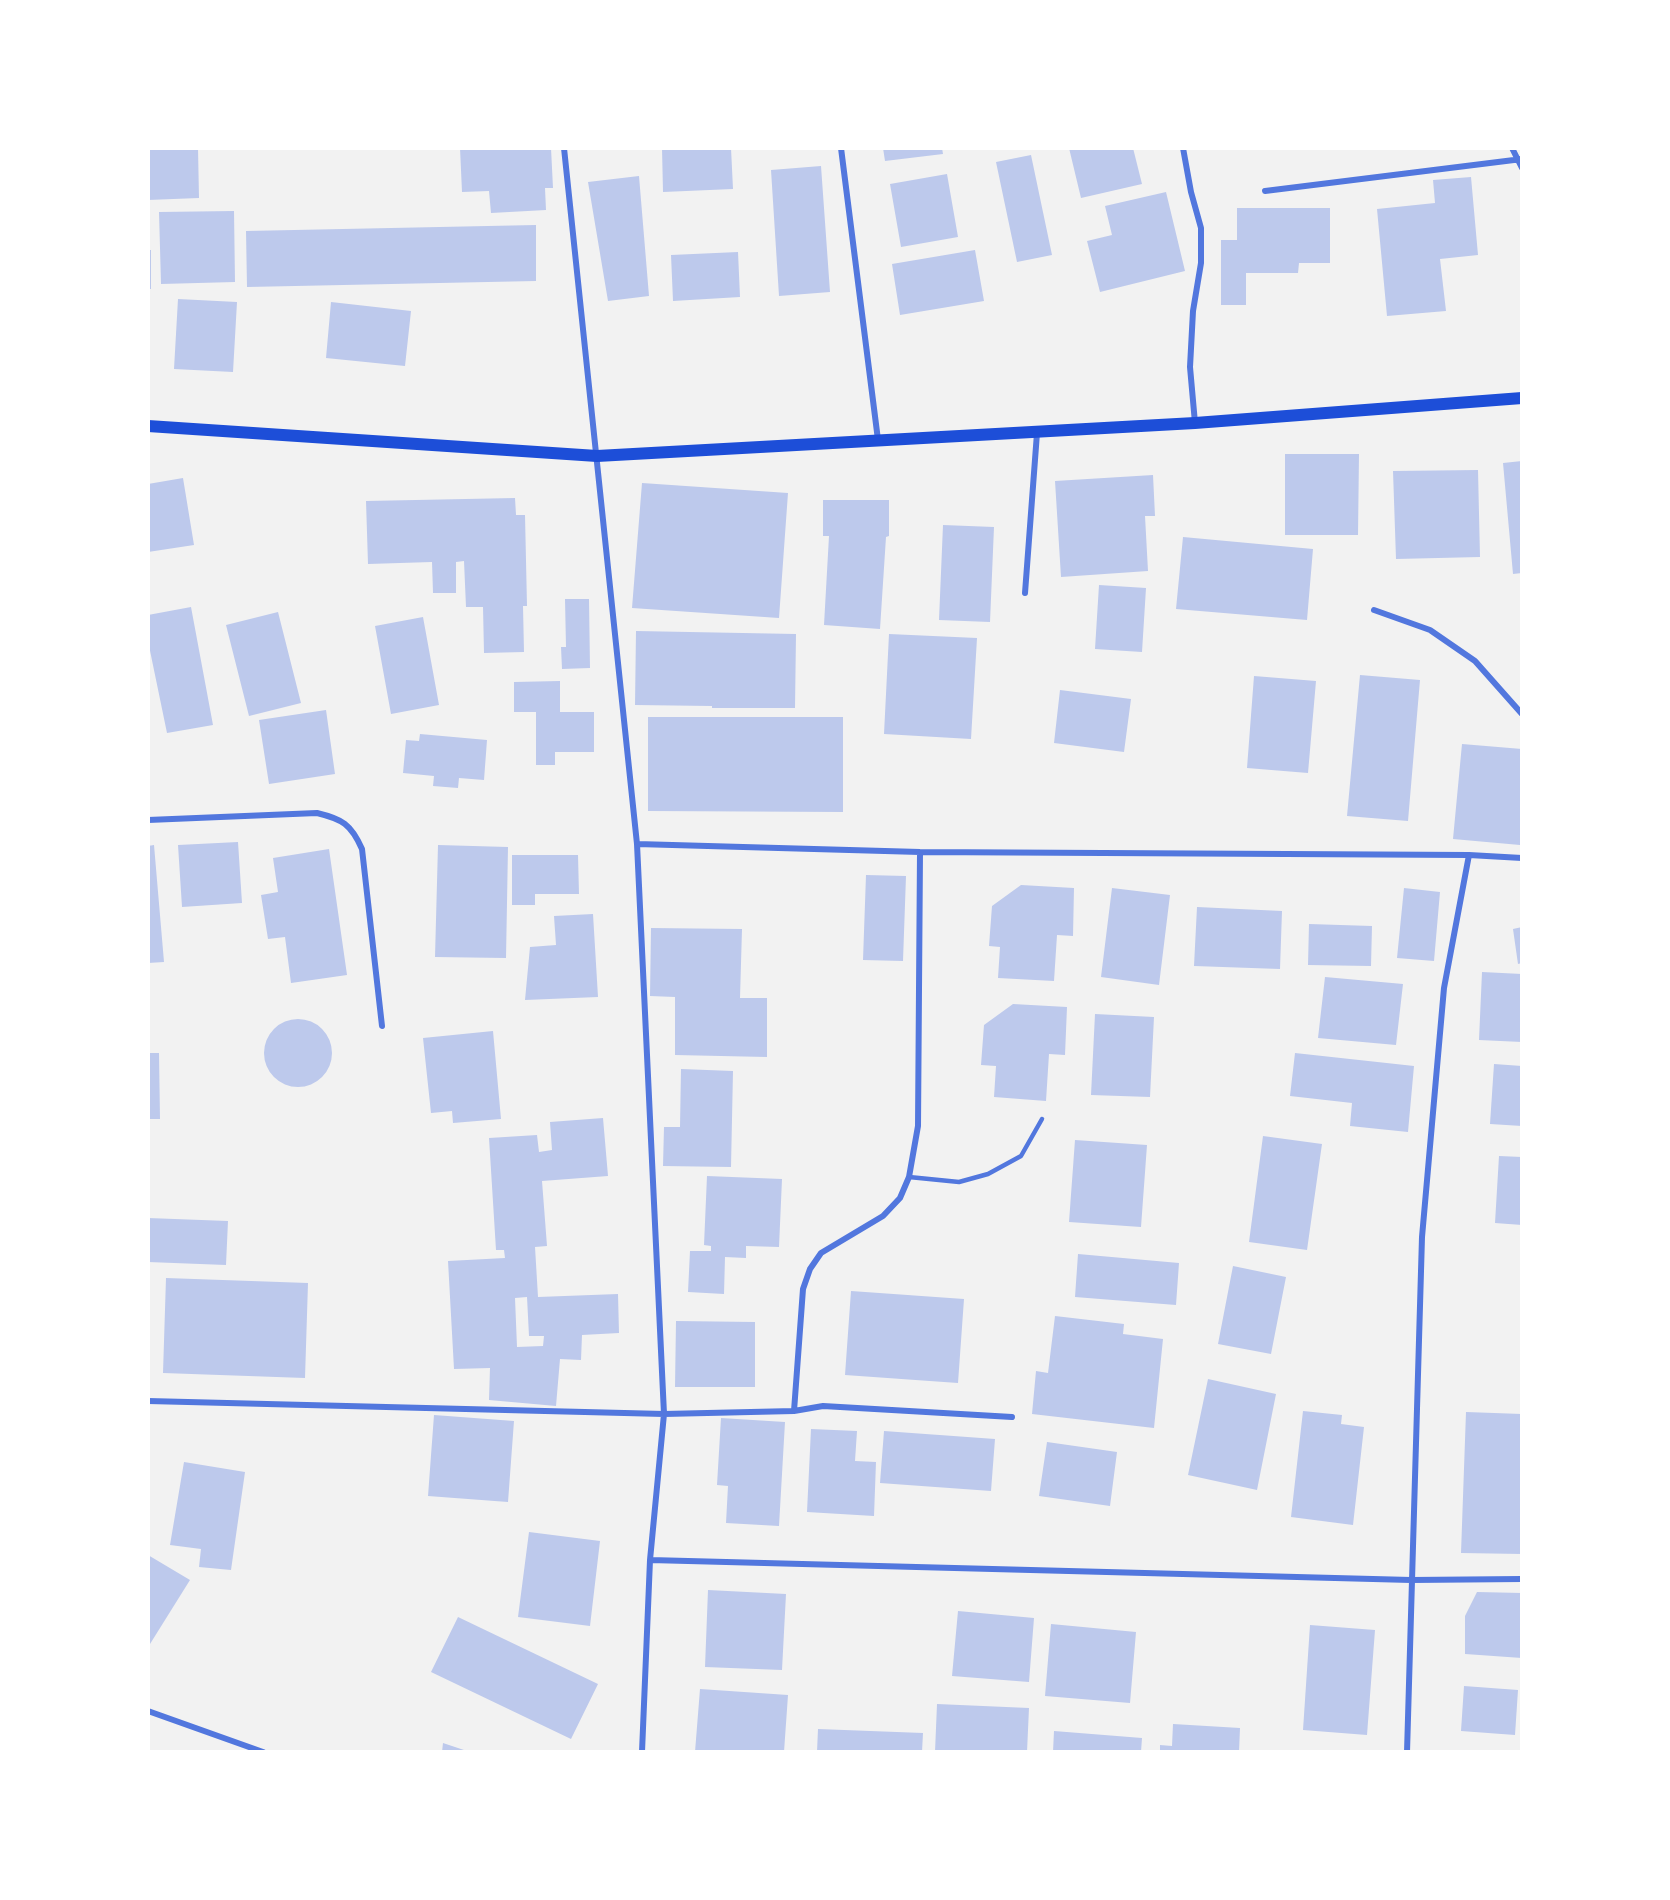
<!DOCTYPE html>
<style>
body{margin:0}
#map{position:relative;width:1670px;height:1900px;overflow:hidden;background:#f2f2f2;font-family:Raleway,sans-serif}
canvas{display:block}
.frame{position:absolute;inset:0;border:150px solid #fff;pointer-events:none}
</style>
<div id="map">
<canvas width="1670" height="1900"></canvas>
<div class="frame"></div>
</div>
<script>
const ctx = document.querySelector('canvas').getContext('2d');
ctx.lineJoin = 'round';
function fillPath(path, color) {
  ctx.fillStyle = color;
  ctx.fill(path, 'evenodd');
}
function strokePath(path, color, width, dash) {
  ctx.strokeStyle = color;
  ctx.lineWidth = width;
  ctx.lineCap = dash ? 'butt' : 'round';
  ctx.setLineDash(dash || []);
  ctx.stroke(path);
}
fillPath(new Path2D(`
 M 148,148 L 198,148 L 199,198 L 148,200 Z
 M 460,148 L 551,148 L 553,188 L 545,188 L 546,210 L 491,213 L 489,191 L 462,192 Z
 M 662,148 L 731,148 L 733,189 L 663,192 Z
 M 883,148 L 942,148 L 943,154 L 885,161 Z
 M 1069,148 L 1133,148 L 1142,184 L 1081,198 Z
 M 1031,155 L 1052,255 L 1017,262 L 996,162 Z
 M 821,166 L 830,292 L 779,296 L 771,170 Z
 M 947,174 L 958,237 L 901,247 L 890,184 Z
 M 639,176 L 649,296 L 608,301 L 588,182 Z
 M 1471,177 L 1478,255 L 1440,259 L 1446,311 L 1387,316 L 1377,209 L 1435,203 L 1433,180 Z
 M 1166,192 L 1185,271 L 1100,292 L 1087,241 L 1112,235 L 1105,206 Z
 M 1237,208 L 1330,208 L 1330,263 L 1299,263 L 1298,273 L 1246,273 L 1246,305 L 1221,305 L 1221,240 L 1237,240 Z
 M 234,211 L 235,282 L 161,284 L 159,212 Z
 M 536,225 L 536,281 L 247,287 L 246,231 Z
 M 148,250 L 151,250 L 151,289 L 148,289 Z
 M 975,250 L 984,301 L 900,315 L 892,264 Z
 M 738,252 L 740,297 L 673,301 L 671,255 Z
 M 178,299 L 237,302 L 233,372 L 174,369 Z
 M 331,302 L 411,311 L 405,366 L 326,358 Z
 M 1285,454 L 1359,454 L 1358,535 L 1285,535 Z
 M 1522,461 L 1522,573 L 1513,574 L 1503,463 Z
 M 1478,470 L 1480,557 L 1396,559 L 1393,471 Z
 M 1153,475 L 1155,516 L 1145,516 L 1148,571 L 1061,577 L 1055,481 Z
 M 183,478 L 194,545 L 148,552 L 148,484 Z
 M 642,483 L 788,493 L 779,618 L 632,608 Z
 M 515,498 L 516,515 L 525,515 L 527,606 L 523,606 L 524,652 L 484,653 L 483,607 L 466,607 L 464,561 L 456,562 L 456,593 L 433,593 L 432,562 L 368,564 L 366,501 Z
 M 823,500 L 889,500 L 889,536 L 886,537 L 880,629 L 824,625 L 829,536 L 823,536 Z
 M 943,525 L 994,527 L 990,622 L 939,620 Z
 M 1183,537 L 1313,549 L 1307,620 L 1176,609 Z
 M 1099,585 L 1146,588 L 1142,652 L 1095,649 Z
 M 565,599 L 589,599 L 590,668 L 562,669 L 561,647 L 566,647 Z
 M 191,607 L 213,725 L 167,733 L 148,641 L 148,615 Z
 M 278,612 L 301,703 L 249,716 L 226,625 Z
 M 423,617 L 439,705 L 391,714 L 375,626 Z
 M 636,631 L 796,634 L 795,708 L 712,708 L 712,706 L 635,705 Z
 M 889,634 L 977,638 L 971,739 L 884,734 Z
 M 1360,675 L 1420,680 L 1408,821 L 1347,816 Z
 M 1254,676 L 1316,681 L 1308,773 L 1247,768 Z
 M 560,681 L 560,712 L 594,712 L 594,752 L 555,752 L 555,765 L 536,765 L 536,712 L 514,712 L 514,682 Z
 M 1060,690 L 1131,699 L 1124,752 L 1054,743 Z
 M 326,710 L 335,774 L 269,784 L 259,720 Z
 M 648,717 L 843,717 L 843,812 L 648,811 Z
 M 420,734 L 487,740 L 484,780 L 459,778 L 458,788 L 433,786 L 434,776 L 403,773 L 406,740 L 419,741 Z
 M 1462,744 L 1522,749 L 1520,845 L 1453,839 Z
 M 238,842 L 242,903 L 182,907 L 178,845 Z
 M 154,845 L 164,962 L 148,963 L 148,846 Z
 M 438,845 L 508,847 L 506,958 L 435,957 Z
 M 329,849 L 347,975 L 291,983 L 285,937 L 268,939 L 261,895 L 278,892 L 273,858 Z
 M 512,855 L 578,855 L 579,894 L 535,894 L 535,905 L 512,905 Z
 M 866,875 L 906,876 L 903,961 L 863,960 Z
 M 1021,885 L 1074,888 L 1073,936 L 1057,935 L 1054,981 L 998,978 L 1000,947 L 989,946 L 992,906 Z
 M 1112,888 L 1170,895 L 1159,985 L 1101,977 Z
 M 1404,888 L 1440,892 L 1434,961 L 1397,958 Z
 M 1197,907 L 1282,911 L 1280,969 L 1194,966 Z
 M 593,914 L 598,997 L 525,1000 L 530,947 L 556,945 L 554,916 Z
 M 1309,924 L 1372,926 L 1371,966 L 1308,965 Z
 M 1522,927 L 1522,963 L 1518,964 L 1513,929 Z
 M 651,928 L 742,929 L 740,998 L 767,998 L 767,1057 L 675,1055 L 675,997 L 650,996 Z
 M 1482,972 L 1522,974 L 1522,1042 L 1479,1040 Z
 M 1325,977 L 1403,984 L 1396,1045 L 1318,1038 Z
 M 1013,1004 L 1067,1007 L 1065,1055 L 1049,1054 L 1046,1101 L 994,1097 L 996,1066 L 981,1065 L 984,1025 Z
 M 1095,1014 L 1154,1017 L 1150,1097 L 1091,1095 Z
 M264 1053a34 34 0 1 1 68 0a34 34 0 1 1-68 0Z
 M 493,1031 L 501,1119 L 453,1123 L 452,1111 L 431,1113 L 423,1038 Z
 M 148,1053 L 159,1053 L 160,1119 L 148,1119 Z
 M 1295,1053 L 1414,1066 L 1408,1132 L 1350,1126 L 1352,1103 L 1290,1096 Z
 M 1494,1064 L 1522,1066 L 1522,1126 L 1490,1124 Z
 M 681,1069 L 733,1071 L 731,1167 L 663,1166 L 664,1127 L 680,1127 Z
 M 603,1118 L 608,1176 L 542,1181 L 547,1246 L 535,1247 L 538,1297 L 618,1294 L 619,1333 L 582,1335 L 581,1360 L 560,1359 L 556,1406 L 489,1400 L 490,1368 L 454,1369 L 448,1261 L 505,1258 L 504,1250 L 496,1250 L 489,1138 L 537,1135 L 539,1152 L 552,1150 L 550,1122 ZM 527,1297 L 529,1336 L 544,1336 L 543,1346 L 517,1347 L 515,1298 Z
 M 1263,1136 L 1322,1144 L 1307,1250 L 1249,1242 Z
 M 1075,1140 L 1147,1145 L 1141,1227 L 1069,1222 Z
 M 1499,1156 L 1522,1157 L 1522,1225 L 1495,1223 Z
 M 707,1176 L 782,1179 L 779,1247 L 746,1246 L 746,1258 L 725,1257 L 724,1294 L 688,1292 L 690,1251 L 711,1251 L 711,1246 L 704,1245 Z
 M 148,1218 L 228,1221 L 226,1265 L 148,1262 Z
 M 1078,1254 L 1179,1263 L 1176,1305 L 1075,1297 Z
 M 1233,1266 L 1286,1277 L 1271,1354 L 1218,1344 Z
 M 166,1278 L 308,1283 L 305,1378 L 163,1373 Z
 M 851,1291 L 964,1299 L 958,1383 L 845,1375 Z
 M 1055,1316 L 1124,1324 L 1123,1334 L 1163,1339 L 1154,1428 L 1032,1414 L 1036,1371 L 1048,1373 Z
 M 676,1321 L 755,1322 L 755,1387 L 675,1387 Z
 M 1208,1379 L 1276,1394 L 1257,1490 L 1188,1475 Z
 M 1303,1411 L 1342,1415 L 1341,1424 L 1364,1427 L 1353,1525 L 1291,1517 Z
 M 1466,1412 L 1522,1414 L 1522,1554 L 1461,1553 Z
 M 434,1415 L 514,1421 L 508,1502 L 428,1496 Z
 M 721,1418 L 785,1422 L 779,1526 L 726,1523 L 728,1486 L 717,1485 Z
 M 811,1429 L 857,1431 L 855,1461 L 876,1462 L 874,1516 L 807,1512 Z
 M 884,1431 L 995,1439 L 991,1491 L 880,1483 Z
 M 1047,1442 L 1117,1452 L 1110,1506 L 1039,1496 Z
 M 184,1462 L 245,1472 L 231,1570 L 199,1567 L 201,1549 L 170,1545 Z
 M 529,1532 L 600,1541 L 590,1626 L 518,1617 Z
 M 148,1555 L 190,1580 L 150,1644 L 148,1643 Z
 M 708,1590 L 786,1594 L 782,1670 L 705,1667 Z
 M 1477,1592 L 1522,1593 L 1522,1658 L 1465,1654 L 1465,1616 Z
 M 958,1611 L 1034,1618 L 1029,1682 L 952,1676 Z
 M 458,1617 L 598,1684 L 571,1739 L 431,1672 Z
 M 1051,1624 L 1136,1632 L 1130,1703 L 1045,1696 Z
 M 1310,1625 L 1375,1630 L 1367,1735 L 1303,1730 Z
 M 1464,1686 L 1518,1690 L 1515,1735 L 1461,1731 Z
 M 700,1689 L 788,1695 L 784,1752 L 695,1752 Z
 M 937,1704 L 1029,1708 L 1027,1752 L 935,1752 Z
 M 1173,1724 L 1240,1728 L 1239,1752 L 1160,1752 L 1160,1745 L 1172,1746 Z
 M 818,1729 L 923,1733 L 922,1752 L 817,1752 Z
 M 1054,1731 L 1142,1738 L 1141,1752 L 1053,1752 Z
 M 443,1743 L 467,1751 L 467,1752 L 442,1752 Z`), '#bdc9ec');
strokePath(new Path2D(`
 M 909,1177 L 959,1182 L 988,1174 L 1021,1156 L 1042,1119`), '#5277de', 4.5);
strokePath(new Path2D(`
 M 564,148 L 637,844 L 664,1414 L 650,1560 L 642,1752
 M 841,148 L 878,440
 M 1183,148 L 1191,192 L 1201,228 L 1201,263 L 1193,311 L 1190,367 L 1195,423
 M 1512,148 L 1522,168
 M 1265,191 L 1522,159
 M 1025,593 L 1037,433
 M 1374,610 L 1430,630 L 1475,661 L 1522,714
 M 148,820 L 317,813 C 342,819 351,824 362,849 L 382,1026
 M 637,844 L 920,852 L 1469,855
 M 148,1401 L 664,1414 L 794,1411 L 823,1406 L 1012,1417
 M 794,1411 L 803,1289 L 810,1269 L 821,1253 L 883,1216 L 900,1198 L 909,1177 L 918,1126 L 920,852
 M 650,1560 L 1411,1580 L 1522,1579
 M 148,1711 L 263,1752
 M 1407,1752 L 1422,1237 L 1444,988 L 1469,855 L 1522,858`), '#5277de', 6);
strokePath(new Path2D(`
 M 148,426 L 597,456 L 1195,423 L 1522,398`), '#1d4ed8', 12);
</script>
